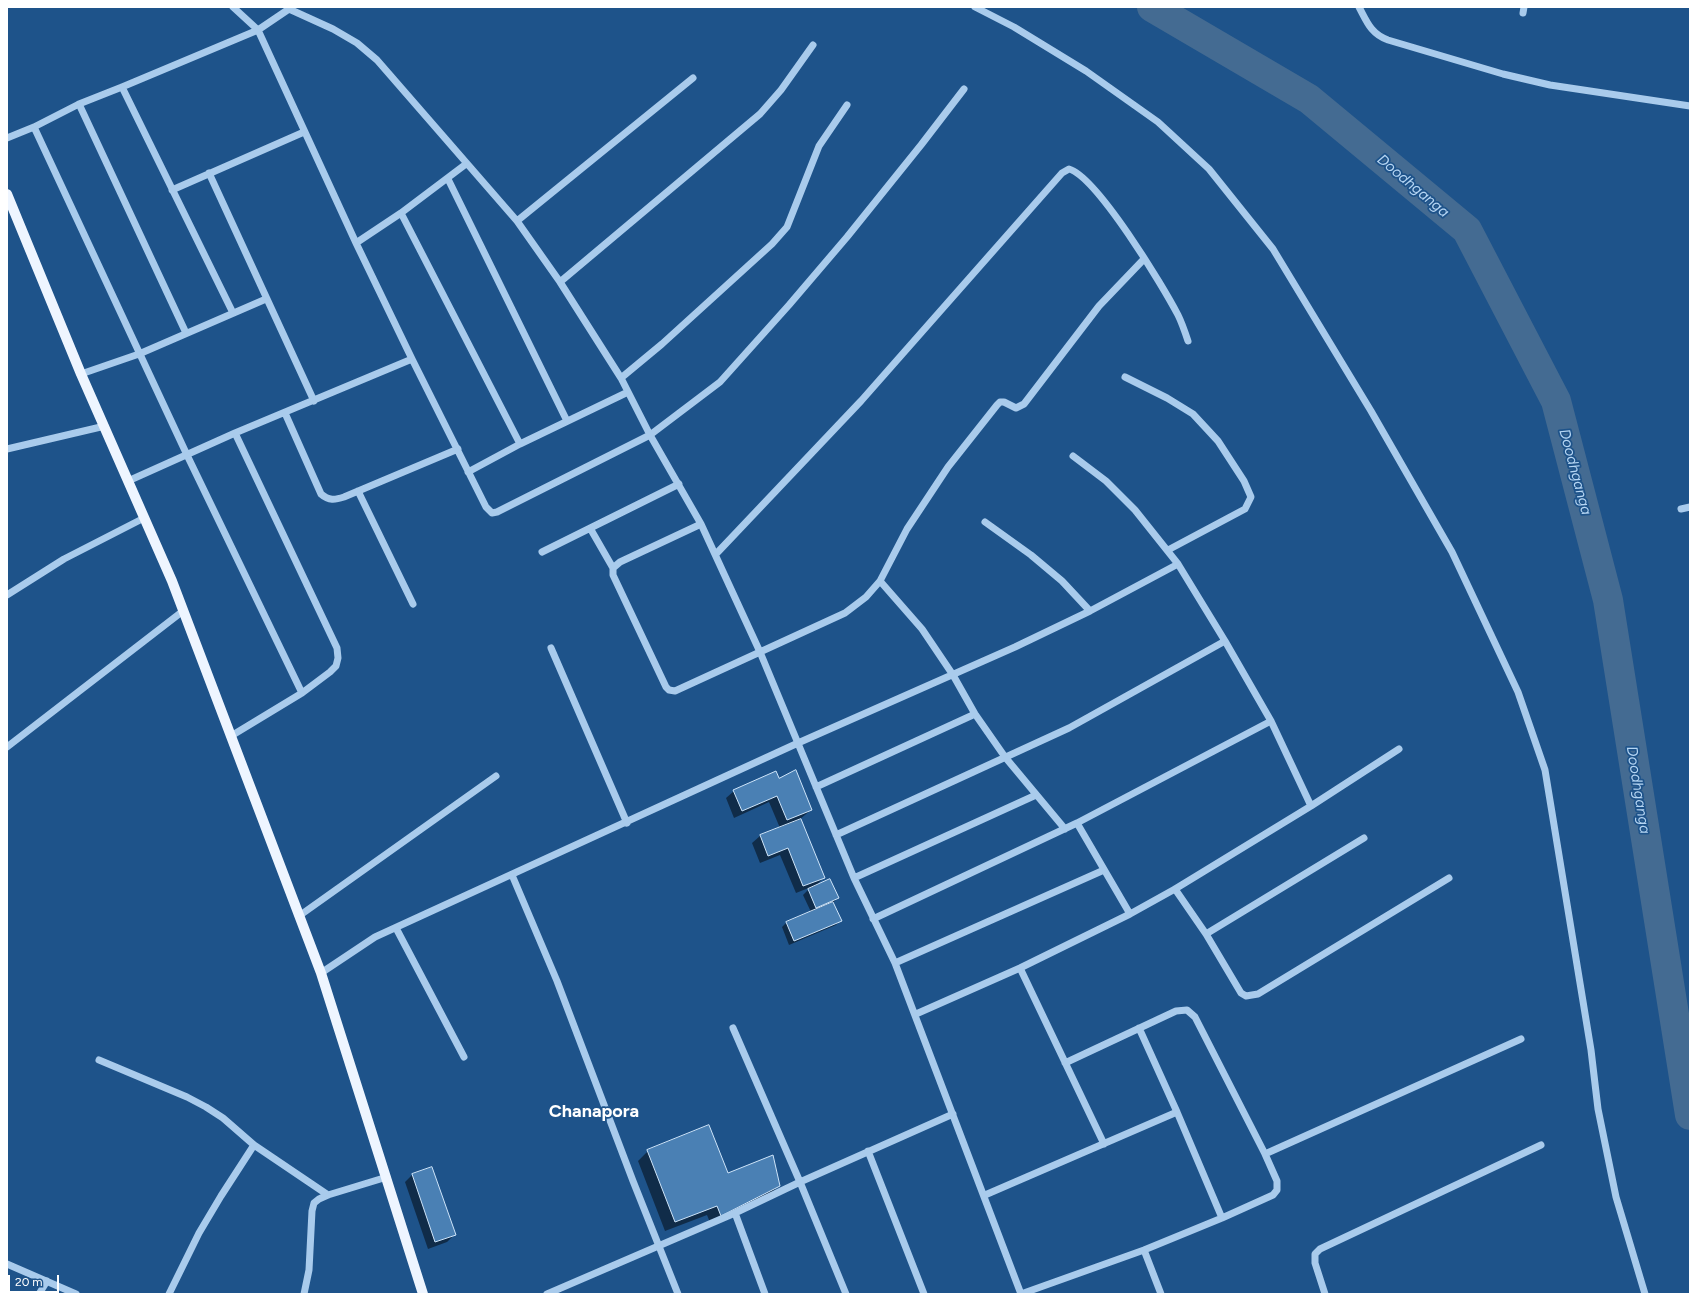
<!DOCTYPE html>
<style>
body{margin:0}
#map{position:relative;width:1697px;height:1301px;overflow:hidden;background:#1e538a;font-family:Figtree,sans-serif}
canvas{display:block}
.frame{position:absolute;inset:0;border:8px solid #fff;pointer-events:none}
.scale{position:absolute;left:8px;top:1275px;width:51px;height:18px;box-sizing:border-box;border:2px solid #fff;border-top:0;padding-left:5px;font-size:12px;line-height:14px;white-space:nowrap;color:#fff;-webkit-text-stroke:3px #1e538a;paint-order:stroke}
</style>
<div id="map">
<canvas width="1697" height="1301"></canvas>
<div class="frame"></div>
<div class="scale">20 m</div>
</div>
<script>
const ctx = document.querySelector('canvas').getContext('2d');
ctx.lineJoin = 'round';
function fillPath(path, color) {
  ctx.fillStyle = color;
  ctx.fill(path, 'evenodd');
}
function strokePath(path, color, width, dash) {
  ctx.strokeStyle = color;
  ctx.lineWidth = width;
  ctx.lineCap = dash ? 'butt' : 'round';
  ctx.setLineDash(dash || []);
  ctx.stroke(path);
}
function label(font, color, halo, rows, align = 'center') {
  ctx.font = font + ' Figtree,sans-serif';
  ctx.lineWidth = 3.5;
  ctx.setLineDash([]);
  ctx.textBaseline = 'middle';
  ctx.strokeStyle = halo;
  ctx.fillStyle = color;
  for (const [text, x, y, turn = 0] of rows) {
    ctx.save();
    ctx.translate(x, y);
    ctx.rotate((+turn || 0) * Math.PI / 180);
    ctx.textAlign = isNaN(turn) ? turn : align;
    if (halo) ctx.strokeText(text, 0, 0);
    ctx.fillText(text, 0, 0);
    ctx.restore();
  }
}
fillPath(new Path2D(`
 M 778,779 L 811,810 L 800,819 L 824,877 L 814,888 L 837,898 L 833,903 L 840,921 L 836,925 L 789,945 L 782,927 L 787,922 L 811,912 L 803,895 L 811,887 L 796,893 L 780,855 L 760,863 L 752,843 L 760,836 L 780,828 L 769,802 L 734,818 L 726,798 L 734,791 Z
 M 648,1151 L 727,1174 L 779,1185 L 769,1196 L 711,1225 L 707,1215 L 665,1231 L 638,1161 Z
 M 432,1168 L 454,1235 L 447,1242 L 428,1249 L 405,1182 L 412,1175 Z`), '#0007');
strokePath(new Path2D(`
 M 1152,7 L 1309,99 L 1467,230 L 1556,401 L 1608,600 L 1690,1115`), '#446b92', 30);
const building = new Path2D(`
 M 796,770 L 812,810 L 787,820 L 777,796 L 742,811 L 733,790 L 776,771 L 779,778 Z
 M 801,819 L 825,878 L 803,886 L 788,848 L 768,856 L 760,835 Z
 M 830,879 L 839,898 L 816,908 L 808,889 Z
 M 833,902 L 842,921 L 794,941 L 786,922 Z
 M 709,1125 L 728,1173 L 773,1155 L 780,1186 L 721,1216 L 717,1206 L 675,1222 L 647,1150 Z
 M 432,1167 L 456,1235 L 435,1242 L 412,1174 Z`);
fillPath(building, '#4a80b4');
strokePath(building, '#cee4f9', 1);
strokePath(new Path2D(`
 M 233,7 L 258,30 L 356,243 L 412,359 L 486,507 L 492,513 L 497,512 L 650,435 L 720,382 L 789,305 L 847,237 L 921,145 L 964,89
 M 287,7 L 289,9 L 333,29 L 357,43 L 377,60 L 517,221 L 560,282 L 621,378 L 650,435 L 701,524 L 760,652 L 854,878 L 895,963 L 1021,1294
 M 975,7 L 1014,27 L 1086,71 L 1158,122 L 1209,169 L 1273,249 L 1371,411 L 1452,552 L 1518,692 L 1545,770 L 1591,1050 L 1598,1109 L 1616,1197 L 1645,1294
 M 1359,7 C 1367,22 1371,34 1388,40 L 1503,74 L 1550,85 L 1690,106
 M 1523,13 L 1524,7
 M 122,87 L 233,313
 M 79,104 L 186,333
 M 34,127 L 187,455 L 302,693
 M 7,138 L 34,127 L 79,104 L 122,87 L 258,30 L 289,9
 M 209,173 L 314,401
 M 448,179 L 567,421
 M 172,190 L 304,132
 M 401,213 L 520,444
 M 517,221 L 693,78
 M 356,243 L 401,213 L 466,164
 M 560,282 L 760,114 L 781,90 L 813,45
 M 81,374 L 139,354 L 266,299
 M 1125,377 L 1167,398 L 1193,414 L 1218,441 L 1244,481 L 1251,497 L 1245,509 L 1168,550
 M 621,378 L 662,344 L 772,244 L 787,227 L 819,146 L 847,105
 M 285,413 L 321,494 C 329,501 335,500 344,497 L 458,449
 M 7,449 L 105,426
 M 1073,456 L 1106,481 L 1135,510 L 1178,564 L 1225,641 L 1271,721 L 1311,806
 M 468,472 L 520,444 L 628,392
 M 128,481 L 235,433 L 412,359
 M 358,491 L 413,604
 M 1681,509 L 1690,507
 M 985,522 L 1031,555 L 1062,581 L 1090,611
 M 701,524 L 620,562 L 613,568 L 613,575 L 666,687 L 669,690 L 675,691 L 845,613 L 866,597 L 880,581 L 907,529 L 948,467 L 997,405 L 1000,402 L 1004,402 L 1016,408 L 1024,404 L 1099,306 L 1144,259
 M 590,528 L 613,568
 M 542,552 L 679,484
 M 716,554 L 861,401 L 1062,173 L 1069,169 C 1097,177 1163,286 1178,315 C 1182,323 1185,332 1188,341
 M 880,581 L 922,629 L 953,675 L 975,714 L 1005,757 L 1065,829
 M 7,595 L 64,559 L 144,518
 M 551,648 L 627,823
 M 231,736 L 302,693 L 330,672 L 336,666 L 338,658 L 337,648 L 235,433
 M 7,747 L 183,611
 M 816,787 L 975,714
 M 1077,823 L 1130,914
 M 836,835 L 1069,728 L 1225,641
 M 512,875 L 557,981 L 633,1181 L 678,1294
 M 854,878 L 1036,795
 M 1175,889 L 1206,934 L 1241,993 L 1246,996 L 1258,994 L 1449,878
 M 299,916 L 496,776
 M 873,919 L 1077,823 L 1271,721
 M 396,928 L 464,1057
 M 1206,934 L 1364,838
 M 895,963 L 1104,870
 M 1020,968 L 1104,1144
 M 321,973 L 375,937 L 798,743 L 1015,647 L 1090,611 L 1178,564
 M 916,1014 L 1020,968 L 1130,914 L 1175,889 L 1311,806 L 1399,749
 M 733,1028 L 800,1182 L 846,1294
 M 1139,1028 L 1177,1112 L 1222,1218
 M 99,1060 L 187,1097 L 206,1107 L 223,1118 L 254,1145 L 328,1195
 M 868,1151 L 924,1294
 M 1265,1154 L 1521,1039
 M 985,1195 L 1177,1112
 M 735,1213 L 765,1294
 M 1144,1250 L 1161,1294
 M 7,1264 L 76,1294
 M 39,1294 L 47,1281
 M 169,1294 L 199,1233 L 221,1196 L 254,1145
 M 304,1294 L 309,1270 L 312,1211 L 314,1203 L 319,1199 L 328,1195 L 387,1177
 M 547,1294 L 735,1213 L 800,1182 L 953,1114
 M 1021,1294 L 1144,1250 L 1222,1218 L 1273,1195 L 1277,1190 L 1277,1181 L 1265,1154 L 1195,1017 L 1187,1010 L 1176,1011 L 1065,1063
 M 1325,1294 L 1315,1263 L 1315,1254 L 1320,1249 L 1541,1145`), '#a9cbec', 7);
strokePath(new Path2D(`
 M 7,194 L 81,374 L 172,581 L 321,973 L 423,1294`), '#eef5ff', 10);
label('italic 15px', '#b5d5f3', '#1e538a', [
 ["Doodhganga",1413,186,40],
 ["Doodhganga",1575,472,75],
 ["Doodhganga",1638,790,81]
]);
label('bold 18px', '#fff', '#1e538a', [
 ["Chanapora",594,1112]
]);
</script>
